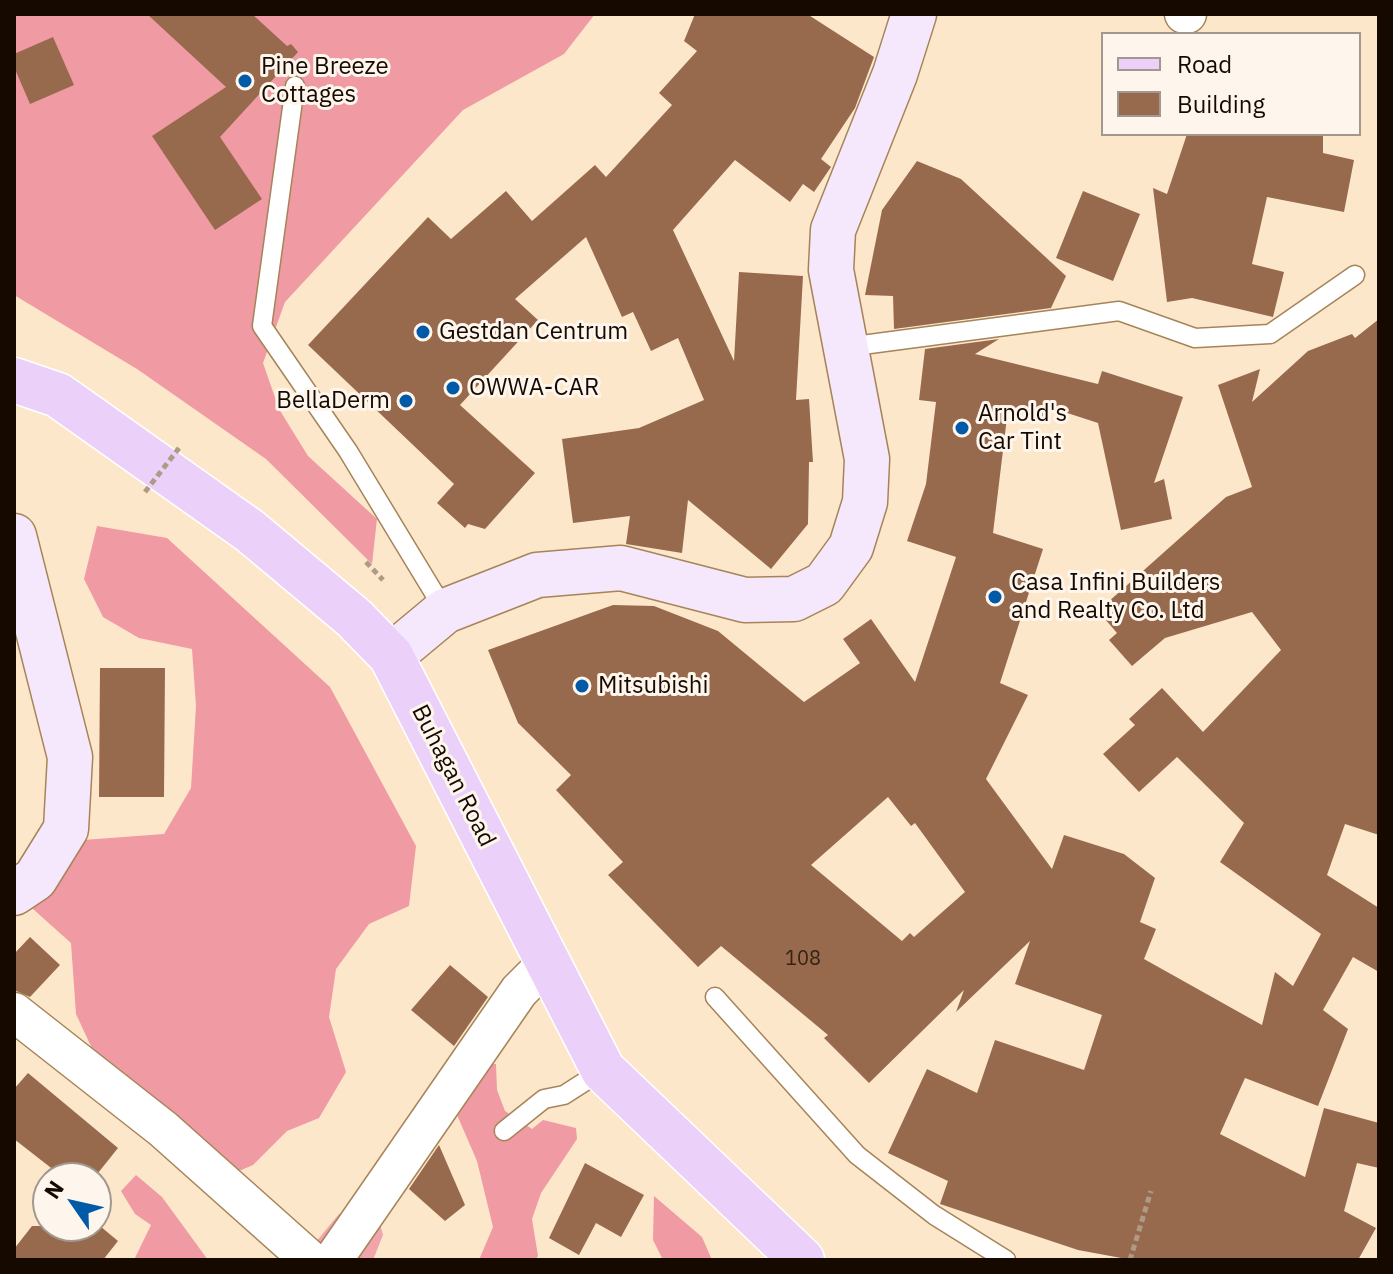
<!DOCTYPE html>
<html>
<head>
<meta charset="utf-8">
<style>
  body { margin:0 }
  #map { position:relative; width:1393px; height:1274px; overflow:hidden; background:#fde7cb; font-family:"IBM Plex Sans",sans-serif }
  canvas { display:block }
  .frame { position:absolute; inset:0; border:16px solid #160a00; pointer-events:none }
  .legend { position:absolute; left:1101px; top:32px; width:260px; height:104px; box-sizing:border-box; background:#fef6ed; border:2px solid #a1988e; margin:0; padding:10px 14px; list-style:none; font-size:24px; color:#160a00 }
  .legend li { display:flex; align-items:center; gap:16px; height:40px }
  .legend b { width:40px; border:2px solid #a1988e }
  .north { position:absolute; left:32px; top:1162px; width:80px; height:80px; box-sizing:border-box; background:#fef6ed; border:2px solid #a1988e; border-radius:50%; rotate:304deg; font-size:22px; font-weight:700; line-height:32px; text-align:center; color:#160a00 }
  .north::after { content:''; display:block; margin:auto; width:28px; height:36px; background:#005aa8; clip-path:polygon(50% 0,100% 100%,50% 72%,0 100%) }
</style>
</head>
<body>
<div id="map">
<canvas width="1393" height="1274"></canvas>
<div class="frame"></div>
<ul class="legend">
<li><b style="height:10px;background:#ebd1f9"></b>Road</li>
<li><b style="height:22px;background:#986a4d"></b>Building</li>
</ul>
<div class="north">N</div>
</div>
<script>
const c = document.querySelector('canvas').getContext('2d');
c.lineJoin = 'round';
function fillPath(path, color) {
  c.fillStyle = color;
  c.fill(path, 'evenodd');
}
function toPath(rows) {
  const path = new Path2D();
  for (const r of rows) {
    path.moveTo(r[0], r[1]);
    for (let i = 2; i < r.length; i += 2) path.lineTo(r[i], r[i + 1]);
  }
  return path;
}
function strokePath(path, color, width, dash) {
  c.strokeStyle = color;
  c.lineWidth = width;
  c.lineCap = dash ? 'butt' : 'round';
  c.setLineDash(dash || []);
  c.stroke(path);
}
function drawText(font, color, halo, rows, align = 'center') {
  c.font = font + ' "IBM Plex Sans",sans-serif';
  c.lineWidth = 6;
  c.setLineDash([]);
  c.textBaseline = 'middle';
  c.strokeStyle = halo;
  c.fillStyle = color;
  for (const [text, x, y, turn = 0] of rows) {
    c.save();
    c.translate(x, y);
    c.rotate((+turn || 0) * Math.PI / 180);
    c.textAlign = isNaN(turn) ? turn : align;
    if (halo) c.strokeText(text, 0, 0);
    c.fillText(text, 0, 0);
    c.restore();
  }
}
fillPath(toPath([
  [361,1208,378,1217,383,1235,373,1260,311,1260,315,1243,339,1214]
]), '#f0a4ab');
fillPath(toPath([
  [14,14,595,14,564,54,463,110,285,302,263,363,279,409,308,456,377,519,372,564,266,459,137,369,14,295],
  [97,526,167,538,330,687,416,846,409,906,369,924,336,969,329,1017,346,1072,319,1118,287,1131,253,1165,225,1177,95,1055,76,1014,71,943,14,892,83,840,164,834,191,788,196,706,192,649,139,638,103,617,84,579],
  [486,1064,496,1064,497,1090,505,1111,532,1129,543,1120,576,1128,577,1139,541,1193,532,1219,538,1256,535,1260,479,1260,493,1227,477,1161,454,1108],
  [136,1175,162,1197,208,1260,134,1260,151,1225,135,1214,121,1191],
  [654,1196,702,1237,712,1260,663,1260,653,1240]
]), '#f09aa3');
fillPath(toPath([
  [147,14,252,14,287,46,291,44,298,52,220,137,262,199,215,230,152,136,226,87],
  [695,14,807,14,874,57,855,108,821,159,831,167,814,192,803,184,790,202,735,160,673,230,734,361,739,272,803,276,796,400,809,399,813,462,809,462,808,524,771,569,688,500,682,553,626,544,630,516,573,523,562,439,639,428,704,400,678,338,651,351,633,312,622,317,586,237,515,299,538,320,460,405,535,473,485,529,468,524,465,528,437,503,454,484,308,345,428,217,451,239,506,191,532,221,595,165,606,177,672,105,659,93,697,51,684,41],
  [53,37,74,85,30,104,14,67,14,54],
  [1187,134,1323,134,1323,153,1354,160,1344,212,1267,197,1252,264,1284,272,1273,317,1192,298,1167,302,1153,188,1167,194],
  [917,161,961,179,1066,276,1051,308,894,329,893,296,865,295,882,210],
  [1083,191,1140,214,1113,281,1056,258],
  [1379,319,1379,835,1345,824,1327,875,1379,908,1379,972,1353,957,1323,1010,1348,1029,1318,1106,1245,1078,1220,1134,1305,1177,1324,1108,1379,1123,1379,1168,1357,1163,1344,1211,1376,1228,1358,1260,1132,1260,1078,1250,940,1204,948,1181,888,1153,927,1069,977,1093,995,1040,1084,1070,1102,1015,1015,984,1030,941,956,1012,964,990,869,1083,824,1038,828,1035,721,946,698,967,608,875,623,862,556,790,571,775,518,723,488,650,613,605,654,606,718,631,804,702,860,663,843,639,871,619,915,682,956,557,907,541,926,484,936,402,919,400,925,349,999,339,975,354,1098,384,1102,371,1183,397,1154,483,1164,479,1172,519,1121,530,1098,423,1052,408,1048,419,1008,409,993,533,1043,549,1000,683,1028,695,986,779,1052,869,1064,835,1124,854,1155,878,1140,922,1156,929,1144,959,1262,1025,1275,972,1293,986,1321,934,1220,862,1244,823,1177,757,1139,792,1103,754,1135,725,1129,719,1162,688,1203,732,1281,650,1252,612,1165,638,1132,666,1109,640,1117,633,1098,611,1226,497,1252,487,1218,385,1260,369,1252,402,1308,351,1352,334,1355,338],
  [888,797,911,826,915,823,965,892,914,937,910,933,902,941,811,865],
  [100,668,165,668,164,797,99,797],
  [30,937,60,965,30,997,14,990,14,954],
  [450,965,488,997,454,1046,411,1010],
  [28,1073,118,1148,94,1178,64,1178,14,1139,14,1089],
  [439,1145,465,1205,445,1221,409,1189],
  [585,1163,644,1195,621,1237,596,1223,579,1255,549,1238],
  [32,1226,100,1226,118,1241,103,1260,14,1260,14,1249]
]), '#986a4d');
const lane = toPath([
  [295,86,262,326,348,451,445,611],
  [847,347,1119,311,1195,338,1270,334,1355,275],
  [715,997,857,1155,934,1215,1006,1260],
  [504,1131,544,1099,564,1095,603,1070]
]);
const street = toPath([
  [1184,14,1187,14],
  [14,1012,163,1129,310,1260],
  [333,1260,519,991,548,962]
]);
const secondary = toPath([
  [14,536,70,757,66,829,35,879,14,893],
  [391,656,445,611,537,575,621,568,745,600,794,599,824,584,851,547,865,502,867,459,831,270,833,230,895,74,914,14]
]);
const primary = toPath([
  [14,380,58,395,250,531,354,618,391,656,603,1070,802,1260]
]);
strokePath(lane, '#a68459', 21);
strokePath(street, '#a68459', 41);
strokePath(secondary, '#a68459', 47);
strokePath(primary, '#fff', 47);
strokePath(toPath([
  [366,562,383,580],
  [1130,1260,1151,1191]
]), '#ae9b86', 5, [6, 4]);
strokePath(lane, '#fff', 18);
strokePath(street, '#fff', 38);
strokePath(secondary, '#f5e8fc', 44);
strokePath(primary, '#ebd1f9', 44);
strokePath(toPath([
  [145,492,179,448]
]), '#ae9b86', 5, [6, 4]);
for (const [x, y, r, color] of [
  [245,81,8,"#005aa8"],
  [423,332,8,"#005aa8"],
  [453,388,8,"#005aa8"],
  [406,401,8,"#005aa8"],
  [962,428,8,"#005aa8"],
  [995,597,8,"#005aa8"],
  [582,686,8,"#005aa8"]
]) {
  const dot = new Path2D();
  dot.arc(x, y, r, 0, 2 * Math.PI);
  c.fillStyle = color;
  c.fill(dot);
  strokePath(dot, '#fef6ed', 3);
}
drawText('20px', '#362213', null, [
  ["108",803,959]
]);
drawText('24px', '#160a00', '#fef6ed', [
  ["Pine Breeze",261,67],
  ["Cottages",261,95],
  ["Gestdan Centrum",439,332],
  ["OWWA-CAR",469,388],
  ["BellaDerm",390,401,"right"],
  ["Arnold's",978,414],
  ["Car Tint",978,442],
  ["Casa Infini Builders",1011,583],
  ["and Realty Co. Ltd",1011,611],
  ["Mitsubishi",598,686]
], 'left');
drawText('24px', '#160a00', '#fef6ed', [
  ["Buhagan Road",453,776,63]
]);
</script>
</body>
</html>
